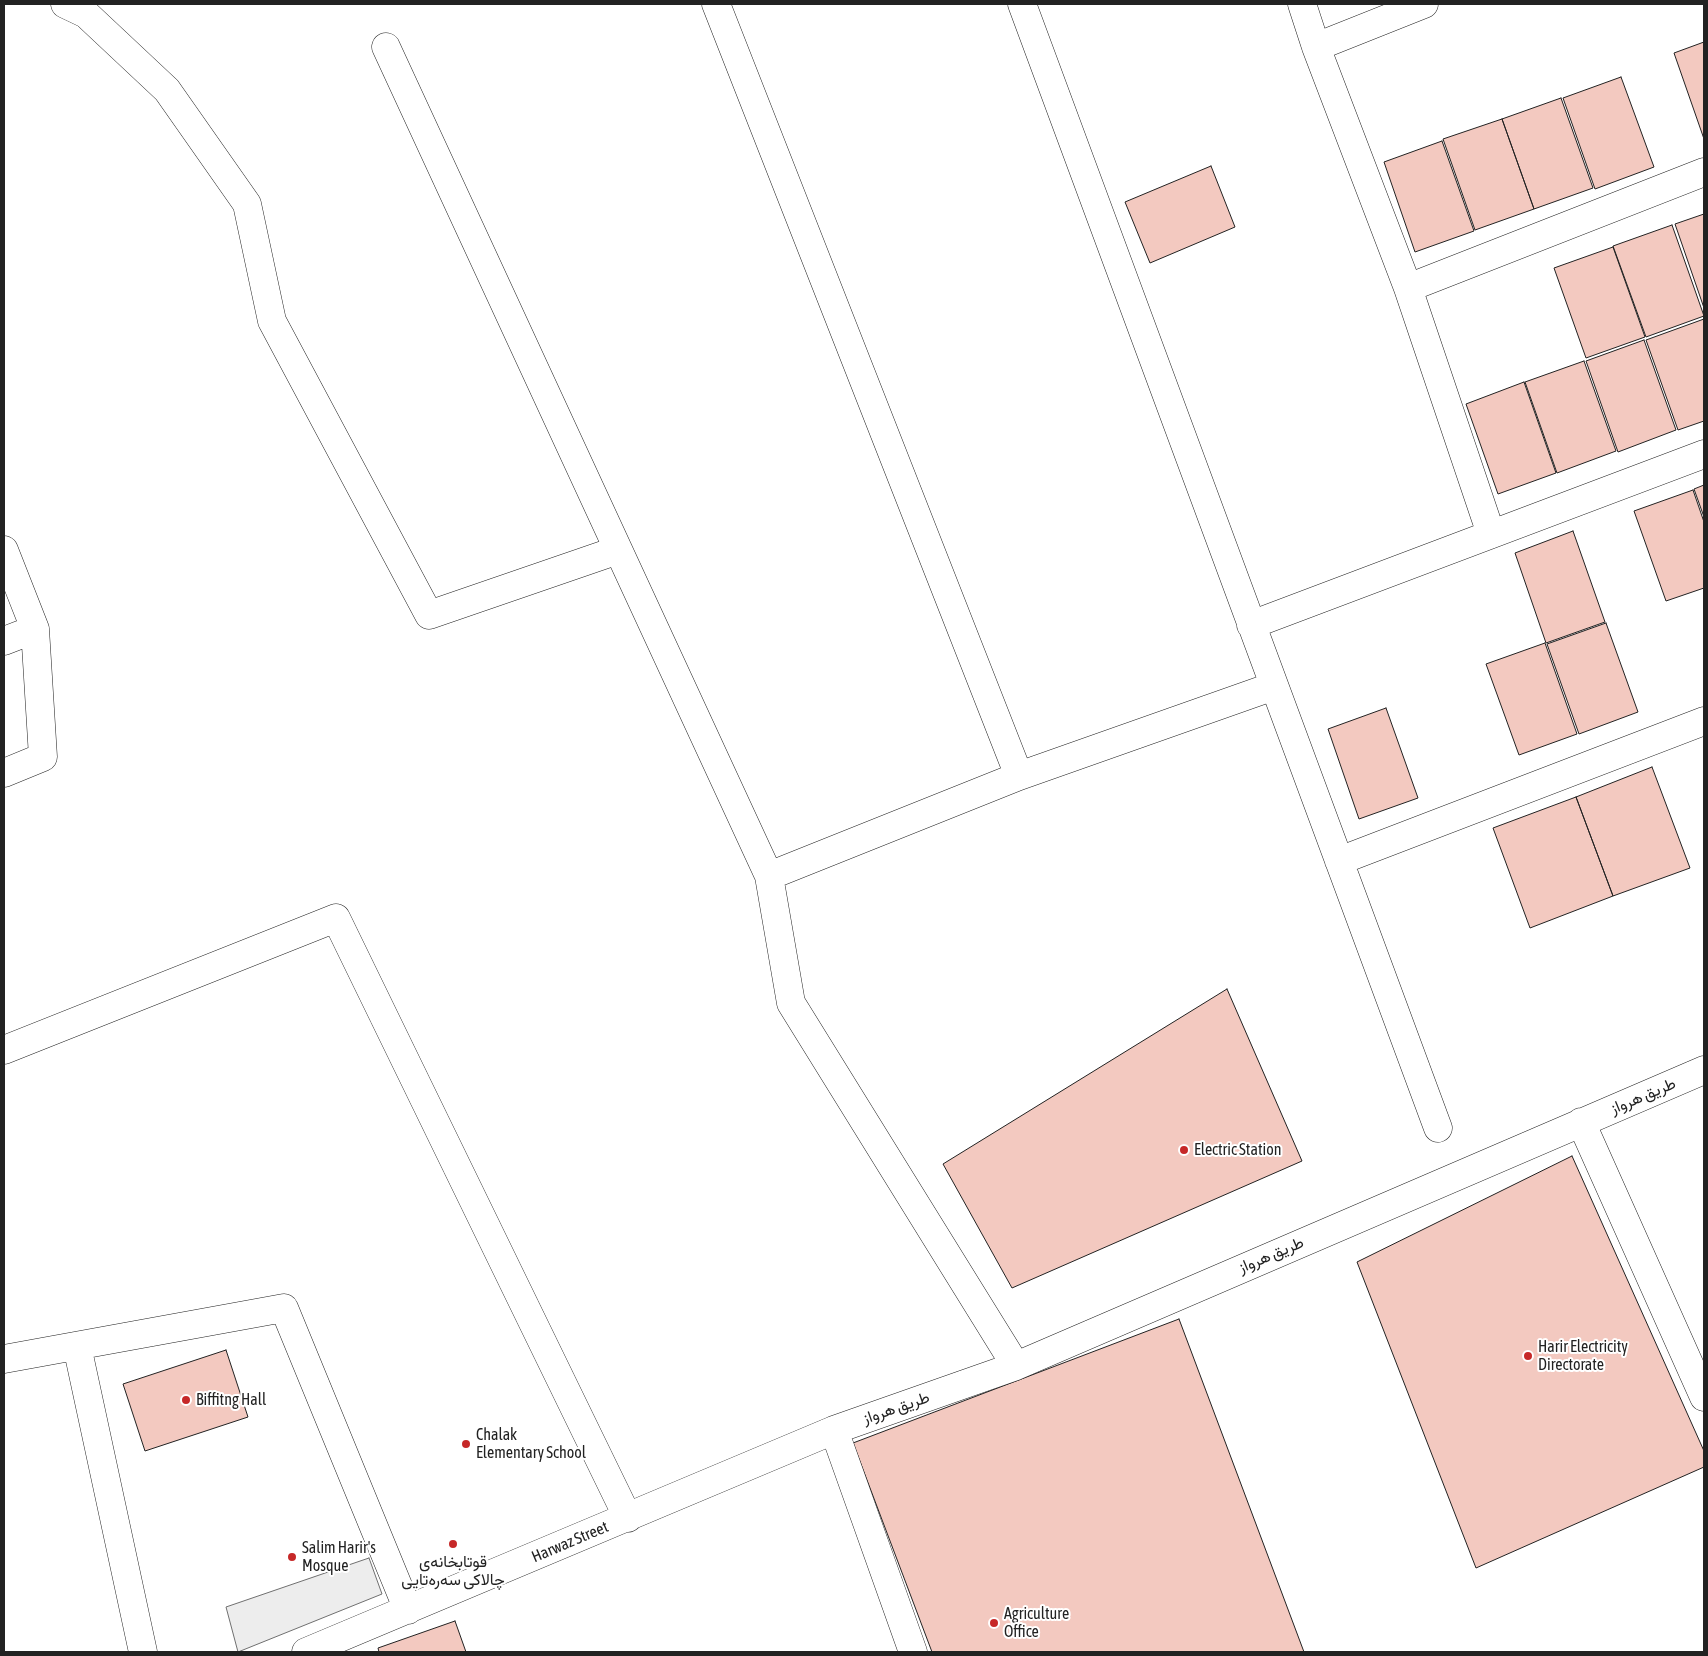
<!DOCTYPE html>
<html>
<head>
<meta charset="utf-8">
<style>
  body { margin:0 }
  #map { position:relative; width:1708px; height:1656px; overflow:hidden; background:#fff; font-family:"Asap Condensed",sans-serif }
  canvas { display:block }
  .frame { position:absolute; inset:0; border:5px solid #222; pointer-events:none }
</style>
</head>
<body>
<div id="map">
<canvas width="1708" height="1656"></canvas>
<div class="frame"></div>
</div>
<script>
const c = document.querySelector('canvas').getContext('2d');
c.lineJoin = 'round';
function fillPath(path, color) {
  c.fillStyle = color;
  c.fill(path, 'evenodd');
}
function toPath(rows) {
  const path = new Path2D();
  for (const r of rows) {
    path.moveTo(r[0], r[1]);
    for (let i = 2; i < r.length; i += 2) path.lineTo(r[i], r[i + 1]);
  }
  return path;
}
function strokePath(path, color, width, dash) {
  c.strokeStyle = color;
  c.lineWidth = width;
  c.lineCap = dash ? 'butt' : 'round';
  c.setLineDash(dash || []);
  c.stroke(path);
}
function drawText(font, color, halo, rows, align = 'center') {
  c.font = font + ' "Asap Condensed",Vazirmatn,sans-serif';
  c.lineWidth = 4;
  c.setLineDash([]);
  c.textBaseline = 'middle';
  c.strokeStyle = halo;
  c.fillStyle = color;
  for (const [text, x, y, turn = 0] of rows) {
    c.save();
    c.translate(x, y);
    c.rotate((+turn || 0) * Math.PI / 180);
    c.textAlign = isNaN(turn) ? turn : align;
    if (halo) c.strokeText(text, 0, 0);
    c.fillText(text, 0, 0);
    c.restore();
  }
}
const parking = toPath([
  [369,1558,382,1594,238,1652,226,1607,369,1558]
]);
fillPath(parking, '#ededed');
strokePath(parking, '#6f6f6f', 1);
const building = toPath([
  [1704,42,1704,139,1674,53,1704,42],
  [1621,77,1654,167,1595,189,1563,98,1621,77],
  [1561,98,1593,188,1534,209,1502,119,1561,98],
  [1502,119,1534,209,1475,230,1443,139,1502,119],
  [1442,141,1474,231,1415,252,1384,162,1442,141],
  [1211,166,1235,227,1150,263,1125,202,1211,166],
  [1704,214,1704,308,1675,224,1704,214],
  [1672,225,1704,316,1646,337,1613,246,1672,225],
  [1613,247,1645,337,1586,358,1554,268,1613,247],
  [1704,319,1704,421,1678,430,1646,340,1704,319],
  [1644,340,1676,430,1618,452,1586,361,1644,340],
  [1584,361,1616,451,1557,473,1525,382,1584,361],
  [1524,382,1556,473,1498,494,1466,404,1524,382],
  [1704,485,1704,517,1694,489,1704,485],
  [1693,490,1704,522,1704,588,1666,601,1634,511,1693,490],
  [1573,531,1605,622,1546,643,1515,553,1573,531],
  [1606,623,1638,712,1579,734,1547,644,1606,623],
  [1545,643,1577,734,1519,755,1486,664,1545,643],
  [1386,708,1418,798,1359,819,1328,729,1386,708],
  [1652,767,1690,868,1613,896,1576,797,1652,767],
  [1576,797,1613,896,1530,928,1493,828,1576,797],
  [1227,989,1302,1161,1012,1288,943,1164,1227,989],
  [1572,1156,1704,1451,1704,1467,1476,1568,1357,1262,1572,1156],
  [1179,1319,1304,1652,932,1652,853,1443,1179,1319],
  [226,1350,248,1417,145,1451,123,1384,226,1350],
  [455,1621,466,1652,379,1652,378,1648,455,1621]
]);
fillPath(building, '#f3c9c0');
strokePath(building, '#222', 1);
const street = toPath([
  [65,4,86,14,167,90,247,204,272,321,429,615,618,550],
  [716,4,1019,776],
  [1022,4,1438,1128],
  [1302,4,1316,47,1424,4],
  [386,47,769,876,791,1003,1016,1366],
  [1316,47,1408,288,1704,172],
  [1408,288,1491,534],
  [4,550,35,629,43,757,4,773],
  [1251,625,1704,454],
  [4,641,35,629],
  [1339,861,1704,721],
  [769,876,1019,776,1274,686],
  [4,1050,336,918,628,1518],
  [1581,1122,1704,1397],
  [77,1346,143,1652],
  [4,1359,284,1308,408,1610],
  [834,1430,913,1652],
  [306,1652,834,1430,1016,1366,1704,1070]
]);
strokePath(street, '#222', 29);
strokePath(street, '#fff', 28);
for (const [x, y, r, color] of [
  [1184,1150,5,"#c62828"],
  [1528,1356,5,"#c62828"],
  [186,1400,5,"#c62828"],
  [466,1444,5,"#c62828"],
  [453,1544,5,"#c62828"],
  [292,1557,5,"#c62828"],
  [994,1623,5,"#c62828"]
]) {
  const dot = new Path2D();
  dot.arc(x, y, r, 0, 2 * Math.PI);
  c.fillStyle = color;
  c.fill(dot);
  strokePath(dot, '#fff', 2);
}
drawText('16px', '#222', '#fff', [
  ["طريق هرواز",1643,1096,-23],
  ["طريق هرواز",1271,1255,-23],
  ["طريق هرواز",896,1408,-19],
  ["Harwaz Street",570,1542,-23]
]);
drawText('16px', '#222', '#fff', [
  ["Electric Station",1194,1150],
  ["Harir Electricity",1538,1347],
  ["Directorate",1538,1365],
  ["Biffitng Hall",196,1400],
  ["Chalak",476,1435],
  ["Elementary School",476,1453],
  ["Salim Harir's",302,1548],
  ["Mosque",302,1566],
  ["قوتابخانەی",453,1562,"center"],
  ["چالاکی سەرەتایی",453,1580,"center"],
  ["Agriculture",1004,1614],
  ["Office",1004,1632]
], 'left');
</script>
</body>
</html>
